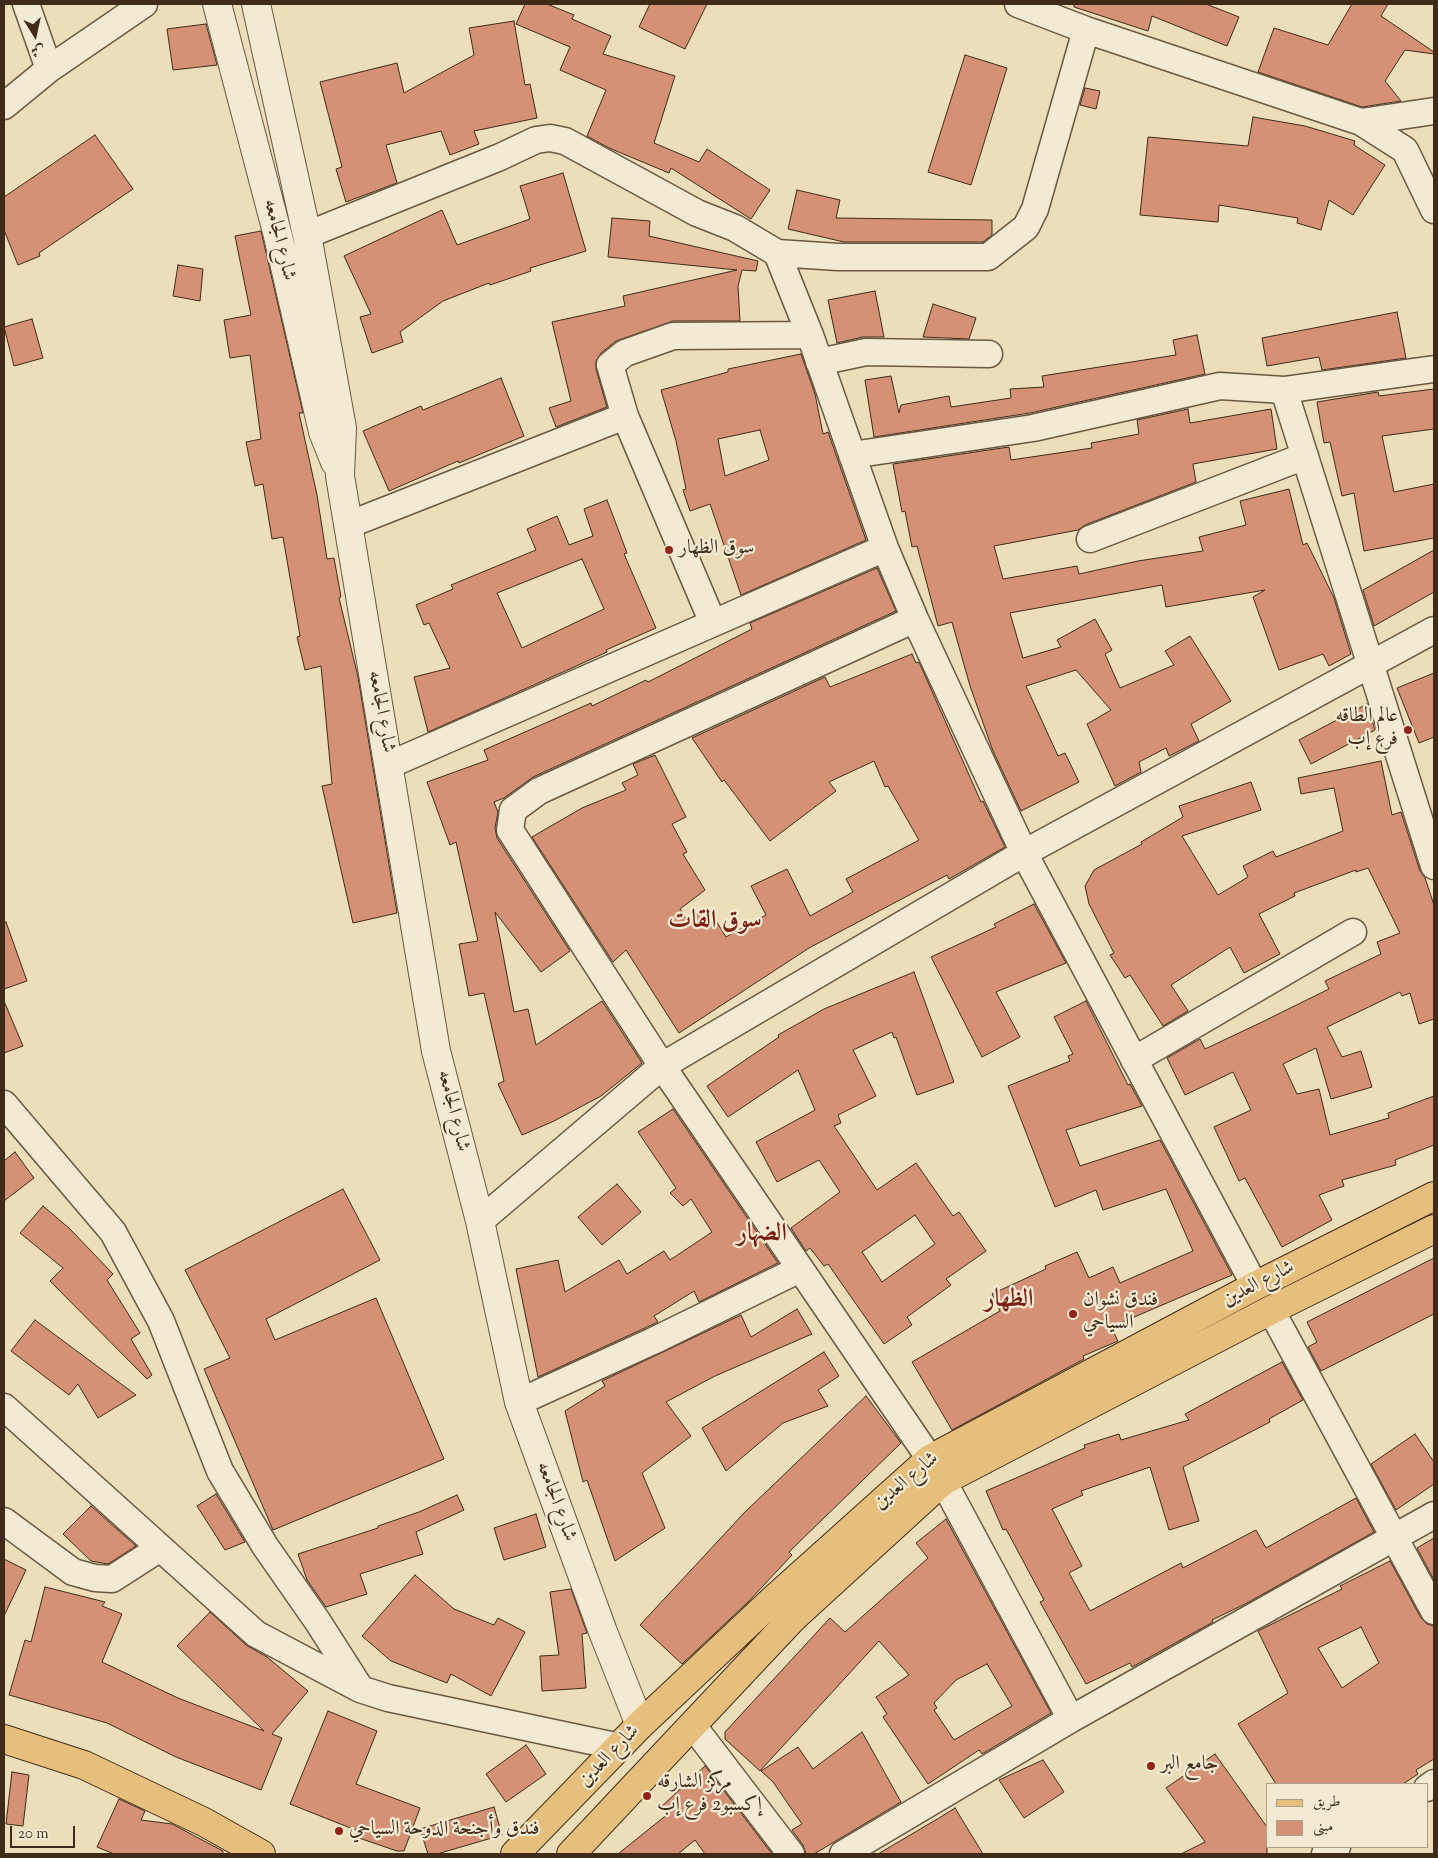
<!DOCTYPE html>
<html>
<head>
<meta charset="utf-8">
<style>
  body { margin:0 }
  #map { position:relative; width:1438px; height:1858px; overflow:hidden; background:#ebdeb9; font-family:"Sorts Mill Goudy",Amiri,serif }
  canvas { display:block }
  .frame { position:absolute; inset:0; border:5px solid #3f2b18; pointer-events:none }
  .legend { position:absolute; left:1266px; top:1783px; width:162px; height:65px; box-sizing:border-box; background:#f2ead2; border:1px solid #aa9e88; margin:0; padding:6px 9px; list-style:none; font-size:15px; color:#3f2b18 }
  .legend li { display:flex; align-items:center; gap:10px; height:25px }
  .legend b { width:25px; border:1px solid #aa9e88 }
  .north { position:absolute; left:10px; top:10px; width:50px; height:50px; -webkit-text-stroke:4px #f2ead2; paint-order:stroke; rotate:170deg; font-size:14px; font-weight:700; line-height:20px; text-align:center; color:#3f2b18 }
  .north::after { content:''; display:block; margin:auto; width:18px; height:22px; background:#3f2b18; clip-path:polygon(50% 0,100% 100%,50% 72%,0 100%) }
  .scale { position:absolute; left:10px; top:1826px; width:65px; height:22px; box-sizing:border-box; border:2px solid #3f2b18; border-top:0; padding-left:6px; font-size:15px; line-height:18px; white-space:nowrap; color:#3f2b18; -webkit-text-stroke:4px #f2ead2; paint-order:stroke }
</style>
</head>
<body>
<div id="map">
<canvas width="1438" height="1858"></canvas>
<div class="frame"></div>
<ul class="legend">
<li><b style="height:6px;background:#e6bf7c"></b>طريق</li>
<li><b style="height:14px;background:#d49175"></b>مبنى</li>
</ul>
<div class="north">ش</div>
<div class="scale">20 m</div>
</div>
<script>
const c = document.querySelector('canvas').getContext('2d');
c.lineJoin = 'round';
function fillPath(path, color) {
  c.fillStyle = color;
  c.fill(path, 'evenodd');
}
function toPath(rows) {
  const path = new Path2D();
  for (const r of rows) {
    path.moveTo(r[0], r[1]);
    for (let i = 2; i < r.length; i += 2) path.lineTo(r[i], r[i + 1]);
  }
  return path;
}
function strokePath(path, color, width, dash) {
  c.strokeStyle = color;
  c.lineWidth = width;
  c.lineCap = dash ? 'butt' : 'round';
  c.setLineDash(dash || []);
  c.stroke(path);
}
function drawText(font, color, halo, rows, align = 'center') {
  c.font = font + ' "Sorts Mill Goudy",Amiri,serif';
  c.lineWidth = 4.5;
  c.setLineDash([]);
  c.textBaseline = 'middle';
  c.strokeStyle = halo;
  c.fillStyle = color;
  for (const [text, x, y, turn = 0] of rows) {
    c.save();
    c.translate(x, y);
    c.rotate((+turn || 0) * Math.PI / 180);
    c.textAlign = isNaN(turn) ? turn : align;
    if (halo) c.strokeText(text, 0, 0);
    c.fillText(text, 0, 0);
    c.restore();
  }
}
const building = toPath([
  [525,4,547,4,574,15,572,19,611,36,603,54,675,76,654,143,699,162,707,149,770,190,751,219,671,168,669,173,609,148,587,136,606,90,560,70,570,47,516,24,525,4],
  [650,4,707,4,685,49,639,27,650,4],
  [1074,4,1206,4,1239,17,1227,46,1152,16,1148,31,1074,7,1074,4],
  [1352,4,1388,4,1381,16,1434,52,1434,54,1405,50,1385,81,1401,101,1362,107,1258,72,1274,28,1328,45,1352,4],
  [514,21,525,85,530,84,537,118,474,131,479,144,450,155,441,131,386,145,397,183,346,202,336,169,342,167,320,82,397,63,404,93,474,55,469,28,514,21],
  [206,24,217,65,173,70,167,29,206,24],
  [965,55,1007,68,971,185,928,172,965,55],
  [1085,88,1100,91,1096,109,1080,105,1085,88],
  [1253,117,1305,126,1355,141,1354,145,1385,165,1353,215,1329,200,1321,230,1297,223,1298,218,1219,205,1218,222,1140,215,1148,137,1248,146,1253,117],
  [95,135,133,189,39,253,40,256,18,265,4,230,4,197,95,135],
  [563,173,586,251,530,268,531,271,490,285,489,283,443,301,400,332,403,342,372,353,360,317,371,314,344,256,442,210,457,245,530,219,520,186,563,173],
  [797,190,840,200,836,218,992,220,992,235,983,242,844,242,788,229,797,190],
  [612,218,650,221,649,236,758,261,756,271,742,270,738,286,740,321,673,321,616,341,601,353,596,361,596,369,607,407,556,427,549,408,571,401,552,322,625,306,623,296,737,270,608,257,612,218],
  [261,231,303,413,299,413,317,495,327,559,334,558,341,597,339,598,358,677,397,913,353,923,322,786,332,784,321,666,305,670,297,637,300,636,283,537,272,539,263,484,255,486,246,442,261,439,250,355,230,358,224,320,251,315,235,236,261,231],
  [178,265,203,269,200,301,173,296,178,265],
  [875,291,884,337,863,337,837,343,828,300,875,291],
  [933,304,976,318,969,339,923,337,933,304],
  [1397,312,1406,358,1322,370,1319,357,1267,366,1262,338,1397,312],
  [32,319,43,358,14,366,4,327,32,319],
  [1197,335,1205,374,1030,413,874,437,865,380,891,376,899,413,901,405,949,396,951,407,1011,398,1010,389,1044,387,1042,376,1176,355,1173,340,1197,335],
  [801,354,815,394,823,434,828,432,866,540,741,595,710,504,690,511,683,490,686,489,676,441,661,390,728,372,728,369,801,354],
  [760,430,769,460,725,476,718,439,760,430],
  [501,378,524,436,459,463,458,461,389,491,363,431,421,406,423,410,501,378],
  [1434,389,1434,429,1382,436,1394,492,1434,484,1434,538,1364,551,1354,493,1342,496,1330,442,1324,443,1317,402,1378,392,1379,396,1434,389],
  [1188,409,1190,423,1271,409,1277,449,1193,464,1196,482,1085,525,1078,530,994,546,1003,579,1077,566,1079,574,1138,561,1203,551,1199,537,1246,525,1240,501,1289,489,1303,545,1307,543,1334,598,1351,654,1329,666,1323,654,1279,670,1253,597,1265,590,1166,607,1162,585,1010,613,1023,658,1061,647,1057,640,1095,619,1112,650,1105,654,1120,688,1174,665,1165,651,1190,636,1231,701,1191,724,1199,741,1169,756,1166,748,1139,762,1141,772,1115,786,1087,724,1111,710,1076,670,1026,686,1058,756,1065,753,1079,782,1021,811,993,751,970,686,952,622,938,626,917,546,912,547,905,511,902,512,893,464,1009,447,1011,460,1092,448,1091,443,1139,434,1137,420,1188,409],
  [607,500,627,553,624,554,656,628,606,650,607,652,563,672,428,732,414,677,450,668,429,623,424,625,416,605,453,589,451,585,536,550,527,529,557,516,569,545,593,536,584,509,607,500],
  [582,559,604,609,522,648,497,593,582,559],
  [1434,550,1434,592,1374,626,1363,590,1434,550],
  [877,568,896,611,533,777,504,798,494,802,498,812,495,828,497,838,570,951,541,972,495,912,514,1012,528,1009,536,1045,602,1001,642,1063,601,1096,554,1121,522,1135,498,1084,504,1081,484,993,469,996,459,944,478,941,456,842,450,845,427,782,488,760,484,750,591,703,592,706,646,680,648,682,752,629,750,623,877,568],
  [912,654,916,663,919,662,981,802,983,801,1005,847,949,879,947,875,809,948,679,1033,626,950,613,962,532,837,582,808,626,790,622,783,638,775,633,764,655,755,686,817,672,824,687,852,683,854,705,890,680,909,686,919,708,908,726,937,766,915,751,886,787,869,810,916,853,892,846,879,919,840,888,786,885,787,874,761,829,782,836,791,770,841,724,780,722,782,692,738,825,677,830,687,912,654],
  [1434,673,1434,737,1419,743,1397,688,1434,673],
  [1367,704,1375,730,1311,764,1299,740,1367,704],
  [1381,761,1392,815,1401,812,1420,871,1425,878,1434,905,1434,1019,1419,1024,1410,993,1402,996,1400,992,1327,1027,1342,1057,1361,1051,1372,1087,1331,1099,1316,1048,1283,1064,1297,1094,1319,1089,1330,1135,1389,1118,1388,1113,1434,1096,1434,1145,1395,1160,1396,1165,1342,1180,1344,1186,1319,1195,1332,1220,1282,1247,1245,1178,1239,1181,1214,1127,1251,1110,1233,1072,1185,1095,1167,1058,1200,1039,1205,1049,1260,1023,1329,989,1325,981,1381,954,1377,942,1400,933,1368,868,1356,872,1356,870,1294,893,1295,896,1259,914,1280,954,1244,973,1230,947,1171,985,1188,1011,1163,1026,1130,975,1125,978,1110,955,1114,953,1089,904,1085,886,1094,870,1142,844,1141,842,1183,817,1179,806,1251,782,1261,810,1182,836,1218,895,1248,877,1243,866,1273,851,1276,857,1343,831,1334,788,1301,794,1298,778,1381,761],
  [1034,904,1066,963,996,992,1020,1037,982,1057,931,957,996,927,994,924,1034,904],
  [6,922,27,981,4,989,4,923,6,922],
  [914,972,954,1082,917,1095,896,1037,894,1038,892,1032,853,1050,876,1096,838,1115,841,1123,834,1126,877,1190,916,1163,953,1216,959,1212,986,1251,946,1279,951,1285,907,1317,912,1325,884,1344,828,1264,824,1266,810,1248,806,1251,791,1228,840,1192,819,1160,777,1182,756,1142,815,1110,798,1070,728,1117,707,1086,779,1037,778,1035,824,1009,914,972],
  [915,1215,935,1244,882,1282,862,1252,915,1215],
  [4,1001,23,1046,4,1053,4,1001],
  [1086,1001,1128,1085,1130,1084,1142,1106,1066,1130,1080,1166,1160,1140,1232,1275,1111,1327,1118,1341,1083,1356,1084,1359,952,1430,912,1362,1000,1311,992,1294,1046,1269,1045,1266,1077,1252,1089,1278,1113,1267,1120,1283,1193,1251,1166,1189,1103,1210,1096,1190,1055,1207,1008,1086,1070,1061,1068,1056,1073,1054,1054,1017,1086,1001],
  [673,1109,778,1263,699,1302,694,1291,654,1316,658,1322,538,1377,516,1269,558,1260,565,1292,619,1260,627,1274,664,1251,670,1260,712,1232,691,1199,683,1206,670,1193,676,1188,638,1132,673,1109],
  [15,1152,34,1178,4,1201,4,1161,15,1152],
  [617,1184,641,1212,602,1245,578,1217,617,1184],
  [343,1189,380,1260,266,1319,275,1340,376,1298,444,1459,273,1530,204,1369,230,1358,185,1270,343,1189],
  [43,1206,70,1229,113,1274,107,1280,140,1333,131,1339,152,1375,147,1379,50,1281,63,1268,20,1233,43,1206],
  [1434,1258,1434,1314,1321,1371,1308,1347,1317,1342,1307,1322,1434,1258],
  [797,1309,812,1334,715,1376,666,1402,691,1436,642,1473,665,1528,615,1561,587,1480,583,1482,565,1411,605,1386,602,1381,741,1315,751,1337,797,1309],
  [35,1320,136,1395,98,1418,78,1384,69,1395,11,1351,35,1320],
  [824,1352,839,1376,818,1390,828,1406,783,1423,726,1471,702,1428,824,1352],
  [1282,1362,1303,1400,1269,1419,1270,1422,1183,1467,1199,1521,1169,1530,1150,1467,1081,1491,1083,1495,1052,1509,1082,1566,1069,1573,1090,1611,1181,1563,1183,1568,1256,1530,1266,1548,1356,1498,1374,1532,1245,1604,1212,1620,1213,1622,1132,1667,1130,1663,1086,1684,1040,1602,1044,1600,1006,1529,1003,1530,986,1491,1085,1448,1084,1445,1119,1434,1121,1440,1189,1420,1185,1414,1282,1362],
  [866,1396,901,1443,789,1552,792,1555,747,1603,682,1664,640,1625,745,1512,866,1396],
  [1415,1434,1434,1462,1434,1484,1396,1510,1371,1464,1415,1434],
  [216,1494,245,1542,225,1550,197,1506,216,1494],
  [457,1495,464,1510,416,1532,423,1554,360,1574,367,1594,326,1607,307,1580,298,1554,378,1528,378,1526,419,1512,457,1495],
  [91,1506,136,1546,108,1564,91,1561,63,1534,91,1506],
  [536,1514,546,1547,504,1560,494,1528,536,1514],
  [946,1519,1051,1713,982,1754,979,1750,928,1784,883,1717,887,1714,876,1697,909,1675,879,1641,760,1771,725,1739,725,1732,830,1618,845,1632,928,1558,916,1543,946,1519],
  [987,1664,1012,1706,954,1740,934,1710,937,1708,934,1703,956,1680,987,1664],
  [1434,1538,1434,1580,1417,1548,1434,1538],
  [4,1559,26,1570,4,1616,4,1559],
  [1390,1561,1421,1618,1427,1624,1434,1626,1434,1759,1416,1770,1418,1774,1403,1784,1276,1784,1238,1724,1288,1693,1258,1631,1342,1589,1340,1586,1390,1561],
  [1361,1627,1379,1663,1342,1688,1318,1648,1361,1627],
  [415,1575,454,1609,494,1625,498,1618,525,1632,491,1696,451,1674,447,1683,391,1661,362,1636,415,1575],
  [45,1587,105,1602,102,1606,122,1614,102,1662,178,1698,264,1731,177,1646,210,1612,246,1645,267,1657,308,1691,272,1734,282,1738,261,1790,176,1757,107,1723,9,1695,25,1640,31,1642,45,1587],
  [571,1589,587,1633,582,1634,586,1688,542,1691,540,1656,559,1655,550,1592,571,1589],
  [328,1711,377,1731,356,1784,420,1808,404,1851,397,1851,356,1837,358,1831,290,1804,328,1711],
  [862,1732,901,1802,814,1854,806,1854,803,1845,792,1830,802,1824,773,1782,761,1771,798,1747,813,1769,862,1732],
  [526,1745,546,1774,506,1802,486,1774,526,1745],
  [1215,1754,1267,1827,1267,1854,1181,1854,1205,1842,1166,1788,1215,1754],
  [1043,1760,1064,1792,1024,1818,999,1780,1043,1760],
  [705,1766,772,1854,705,1854,695,1840,678,1854,618,1854,669,1813,662,1806,705,1766],
  [12,1772,29,1775,23,1826,6,1824,12,1772],
  [119,1799,145,1811,141,1820,172,1824,223,1851,223,1854,114,1854,97,1847,119,1799],
  [494,1807,502,1835,437,1854,428,1854,420,1829,494,1807],
  [955,1808,983,1854,878,1854,939,1818,955,1808]
]);
fillPath(building, '#d49175');
strokePath(building, '#3f2b18', 1);
const minor = toPath([
  [26,4,49,69],
  [1018,4,1086,30,1361,122,1405,150,1434,210],
  [4,106,49,69,144,4],
  [1361,122,1434,111],
  [307,235,500,157,536,140,550,138,565,141,697,213,735,228,777,253,838,257,988,257,1026,227,1035,209,1086,30],
  [777,253,810,335,885,548,915,619,1024,853,1255,1286],
  [819,362,866,352,989,354],
  [1284,390,1434,866],
  [852,455,1033,428,1220,386,1284,390,1434,369],
  [348,525,625,416],
  [1090,539,1305,456],
  [915,619,539,791,513,810,510,830,662,1066,930,1459],
  [713,623,625,416,610,365,625,353,673,336,810,335],
  [389,765,885,548],
  [1134,1060,1353,932],
  [4,1104,113,1232,161,1321,220,1471,265,1546,318,1622,360,1688],
  [480,1221,662,1066,1024,853,1434,630],
  [1271,1310,1434,1611],
  [519,1402,653,1341,800,1269],
  [4,1407,256,1634,360,1689,388,1698,620,1747],
  [943,1481,1071,1719],
  [4,1521,73,1572,95,1578,112,1579,160,1548],
  [693,1726,791,1854],
  [1427,1788,1434,1783],
  [843,1854,1071,1719,1434,1515],
  [1325,1854,1337,1847]
]);
const tertiary = toPath([
  [217,4,278,236,323,432,335,462],
  [256,4,307,235,342,428,340,476,436,1051,480,1221,519,1402,603,1632,640,1725]
]);
const primary = toPath([
  [4,1739,84,1765,204,1822,261,1854],
  [515,1854,640,1725,774,1599,930,1459,1255,1286,1434,1196],
  [571,1854,793,1618,943,1481,1271,1310,1434,1229]
]);
strokePath(minor, '#6a5840', 29);
strokePath(tertiary, '#6a5840', 30);
strokePath(primary, '#3f2b18', 30);
strokePath(minor, '#f2ead2', 26);
strokePath(tertiary, '#f2ead2', 28);
strokePath(primary, '#e6bf7c', 28);
for (const [x, y, r, color] of [
  [669,550,5,"#8f2418"],
  [1408,730,5,"#8f2418"],
  [1073,1314,5,"#8f2418"],
  [1151,1766,5,"#8f2418"],
  [647,1796,5,"#8f2418"],
  [339,1831,5,"#8f2418"]
]) {
  const dot = new Path2D();
  dot.arc(x, y, r, 0, 2 * Math.PI);
  c.fillStyle = color;
  c.fill(dot);
  strokePath(dot, '#f2ead2', 2);
}
drawText('20px', '#3f2b18', '#f2ead2', [
  ["شارع الجامعه",278,240,76],
  ["شارع الجامعه",380,712,80],
  ["شارع الجامعه",452,1111,76],
  ["شارع العدين",1259,1285,-27],
  ["شارع العدين",907,1482,-40],
  ["شارع الجامعه",555,1502,70],
  ["شارع العدين",610,1757,-46]
]);
drawText('20px', '#3f2b18', '#f2ead2', [
  ["سوق الظهار",679,550],
  ["عالم الطاقه",1398,718,"right"],
  ["فرع إب",1398,741,"right"],
  ["فندق نشوان",1083,1302],
  ["السياحي",1083,1325],
  ["جامع البر",1161,1766],
  ["مركز الشارقه",657,1784],
  ["إكسبو2 فرع إب",657,1807],
  ["فندق وأجنحة الدوحة السياحي",349,1831]
], 'left');
drawText('bold 25px', '#7a1f14', '#f2ead2', [
  ["سوق القات",715,923],
  ["الضهار",762,1236],
  ["الظهار",1009,1302]
]);
</script>
</body>
</html>
